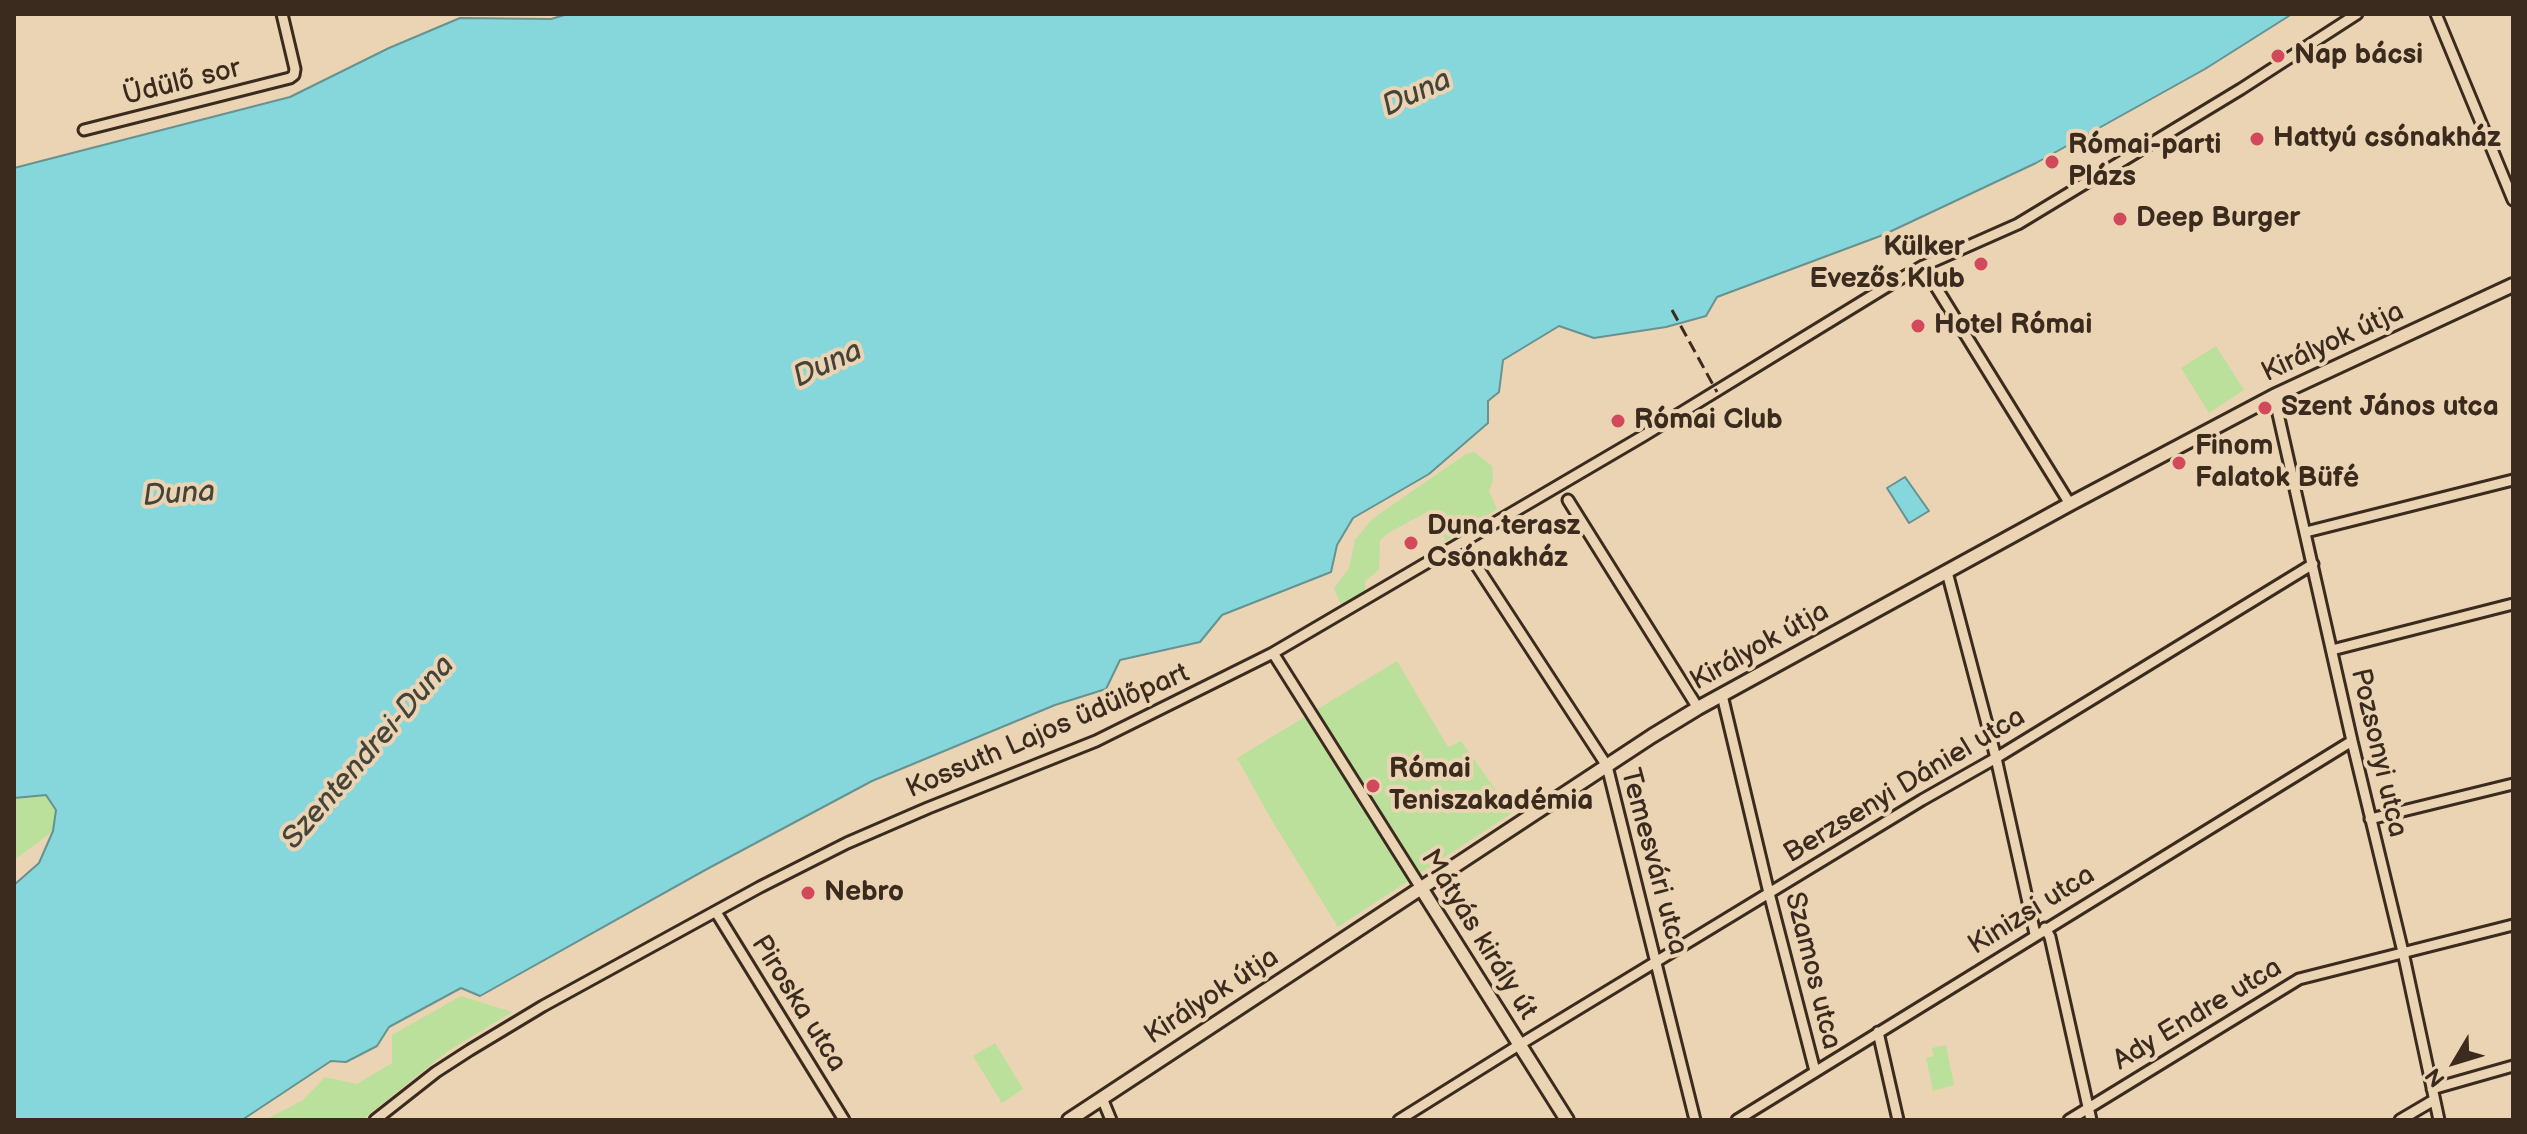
<!DOCTYPE html>
<html>
<head>
<meta charset="utf-8">
<style>
  body { margin:0 }
  #map { position:relative; width:2527px; height:1134px; overflow:hidden; background:#ead4b3; font-family:"Balsamiq Sans",sans-serif }
  canvas { display:block }
  .frame { position:absolute; inset:0; border:16px solid #3b2a1e; pointer-events:none }
  .north { position:absolute; left:2415px; top:1022px; width:80px; height:80px; -webkit-text-stroke:6px #ead4b3; paint-order:stroke; rotate:232deg; font-size:22px; font-weight:700; line-height:32px; text-align:center; color:#3b2a1e }
  .north::after { content:''; display:block; margin:auto; width:28px; height:36px; background:#3b2a1e; clip-path:polygon(50% 0,100% 100%,50% 72%,0 100%) }
</style>
</head>
<body>
<div id="map">
<canvas width="2527" height="1134"></canvas>
<div class="frame"></div>
<div class="north">N</div>
</div>
<script>
const c = document.querySelector('canvas').getContext('2d');
c.lineJoin = 'round';
function fillPath(path, color) {
  c.fillStyle = color;
  c.fill(path, 'evenodd');
}
function toPath(rows) {
  const path = new Path2D();
  for (const r of rows) {
    path.moveTo(r[0], r[1]);
    for (let i = 2; i < r.length; i += 2) path.lineTo(r[i], r[i + 1]);
  }
  return path;
}
function strokePath(path, color, width, dash) {
  c.strokeStyle = color;
  c.lineWidth = width;
  c.lineCap = dash ? 'butt' : 'round';
  c.setLineDash(dash || []);
  c.stroke(path);
}
function drawText(font, color, halo, rows, align = 'center') {
  c.font = font + ' "Balsamiq Sans",sans-serif';
  c.lineWidth = 8;
  c.setLineDash([]);
  c.textBaseline = 'middle';
  c.strokeStyle = halo;
  c.fillStyle = color;
  for (const [text, x, y, turn = 0] of rows) {
    c.save();
    c.translate(x, y);
    c.rotate((+turn || 0) * Math.PI / 180);
    c.textAlign = isNaN(turn) ? turn : align;
    if (halo) c.strokeText(text, 0, 0);
    c.fillText(text, 0, 0);
    c.restore();
  }
}
fillPath(toPath([
  [2216,346,2244,390,2209,413,2181,368],
  [1474,452,1492,466,1493,480,1489,491,1497,509,1446,541,1429,511,1388,533,1380,541,1379,570,1365,581,1365,592,1341,605,1334,588,1349,568,1355,540,1372,519,1466,454],
  [1397,661,1448,747,1461,741,1512,813,1338,927,1271,819,1237,758],
  [46,795,56,810,53,831,14,860,14,798],
  [461,996,512,1012,448,1051,362,1120,265,1120,303,1100,325,1077,357,1084,392,1063,392,1035],
  [995,1043,1023,1089,1002,1103,973,1056],
  [1946,1045,1954,1085,1933,1091,1926,1058,1934,1056,1932,1048]
]), '#bbe09b');
const water = toPath([
  [568,14,2292,14,2205,69,2036,163,1883,235,1717,297,1706,316,1666,327,1594,338,1559,326,1503,360,1499,392,1488,401,1488,423,1429,474,1353,518,1337,545,1331,572,1222,615,1200,642,1120,660,1106,689,1055,705,872,781,707,869,480,996,461,988,389,1027,377,1046,346,1062,331,1061,242,1120,14,1120,14,885,39,863,53,831,56,810,46,795,14,798,14,168,290,97,389,48,460,18,551,19,568,14],
  [1905,477,1929,511,1909,523,1887,488,1905,477]
]);
fillPath(water, '#85d7dc');
strokePath(water, '#679290', 2);
const street = toPath([
  [2436,14,2513,200],
  [84,130,290,78,294,75,295,69,282,14],
  [1923,266,2070,504],
  [2274,396,2352,741,2403,952,2439,1120],
  [1568,500,1698,708],
  [2306,532,2513,480],
  [1469,554,1607,766,1695,1120],
  [1947,572,1996,758,2035,934],
  [2332,650,2513,604],
  [1273,653,1421,888],
  [1722,695,1769,893,1815,1071],
  [2370,819,2513,784],
  [716,912,844,1120],
  [2045,928,2050,937,2091,1120],
  [1878,1032,1898,1120],
  [2432,1089,2513,1066],
  [1102,1098,1111,1120],
  [375,1120,436,1072,470,1050,543,1006,760,887,847,843,928,808,1096,741,1273,653,1643,436,1891,284,1923,266,2018,224,2241,89,2357,14],
  [1399,1120,1519,1045,1922,800,1996,758,2313,564],
  [1737,1120,2352,741],
  [2069,1120,2299,979,2513,925],
  [2400,1120,2434,1100]
]);
const secondary = toPath([
  [1421,888,1567,1120],
  [1069,1120,1652,736,1698,708,2070,504,2274,396,2513,285]
]);
strokePath(street, '#3b2a1e', 15);
strokePath(secondary, '#3b2a1e', 18);
strokePath(street, '#ead4b3', 9);
strokePath(secondary, '#ead4b3', 12);
strokePath(toPath([
  [1672,310,1717,392]
]), '#3b2a1e', 3, [12, 6]);
for (const [x, y, r, color] of [
  [2278,56,8,"#d1495b"],
  [2257,139,8,"#d1495b"],
  [2052,162,8,"#d1495b"],
  [2120,219,8,"#d1495b"],
  [1981,264,8,"#d1495b"],
  [1918,326,8,"#d1495b"],
  [2265,408,8,"#d1495b"],
  [1618,421,8,"#d1495b"],
  [2179,463,8,"#d1495b"],
  [1411,543,8,"#d1495b"],
  [1373,786,8,"#d1495b"],
  [808,893,8,"#d1495b"]
]) {
  const dot = new Path2D();
  dot.arc(x, y, r, 0, 2 * Math.PI);
  c.fillStyle = color;
  c.fill(dot);
  strokePath(dot, '#ead4b3', 3);
}
drawText('bold 28px', '#3b2a1e', '#ead4b3', [
  ["Nap bácsi",2294,56],
  ["Hattyú csónakház",2273,139],
  ["Római-parti",2068,146],
  ["Plázs",2068,178],
  ["Deep Burger",2136,219],
  ["Külker",1965,248,"right"],
  ["Evezős Klub",1965,280,"right"],
  ["Hotel Római",1934,326],
  ["Szent János utca",2281,408],
  ["Római Club",1634,421],
  ["Finom",2195,447],
  ["Falatok Büfé",2195,479],
  ["Duna terasz",1427,527],
  ["Csónakház",1427,559],
  ["Római",1389,770],
  ["Teniszakadémia",1389,802],
  ["Nebro",824,893]
], 'left');
drawText('28px', '#3b2a1e', '#ead4b3', [
  ["Üdülő sor",182,83,-14],
  ["Királyok útja",2333,343,-25],
  ["Királyok útja",1760,647,-29],
  ["Kossuth Lajos üdülőpart",1048,732,-23],
  ["Pozsonyi utca",2378,753,77],
  ["Berzsenyi Dániel utca",1905,786,-31],
  ["Temesvári utca",1653,862,75],
  ["Kinizsi utca",2032,911,-32],
  ["Mátyás király út",1478,935,58],
  ["Szamos utca",1812,971,76],
  ["Királyok útja",1212,997,-33],
  ["Piroska utca",798,1004,58],
  ["Ady Endre utca",2198,1015,-31]
]);
drawText('italic 30px', '#46443a', '#ead4b3', [
  ["Duna",1417,94,-25],
  ["Duna",828,365,-25],
  ["Duna",179,495,-4],
  ["Szentendrei-Duna",369,753,-49]
]);
</script>
</body>
</html>
